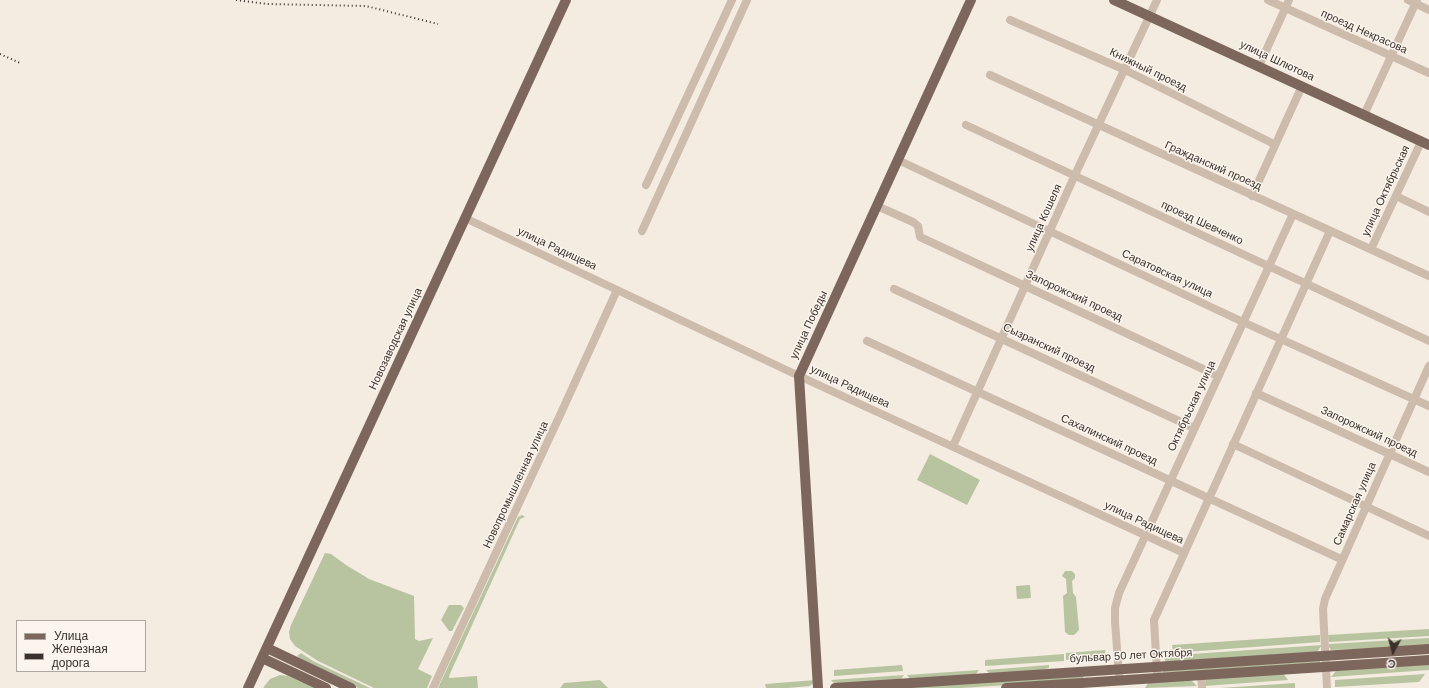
<!DOCTYPE html>
<html>
<head>
<meta charset="utf-8">
<style>
  body { margin:0 }
  #map { position:relative; width:1429px; height:688px; overflow:hidden; background:#f4ebe1; font-family:Helvetica,sans-serif }
  canvas { display:block }
  .legend { position:absolute; left:16px; top:620px; width:130px; height:52px; box-sizing:border-box; background:#fbf5ee; border:1px solid #aea6a0; margin:0; padding:5px 7px; list-style:none; font-size:12px; color:#3b302b }
  .legend li { display:flex; align-items:center; gap:8px; height:20px }
  .legend b { width:20px; border:1px solid #aea6a0 }
  .north { position:absolute; left:1373px; top:632px; width:40px; height:40px; -webkit-text-stroke:3px #fbf5ee; paint-order:stroke; rotate:187deg; font-size:11px; font-weight:700; line-height:16px; text-align:center; color:#3b302b }
  .north::after { content:''; display:block; margin:auto; width:14px; height:18px; background:#3b302b; clip-path:polygon(50% 0,100% 100%,50% 72%,0 100%) }
</style>
</head>
<body>
<div id="map">
<canvas width="1429" height="688"></canvas>
<ul class="legend">
<li><b style="height:5px;background:#7d675c"></b>Улица</li>
<li><b style="height:5px;background:#3b302b"></b>Железная дорога</li>
</ul>
<div class="north">С</div>
</div>
<script>
const c = document.querySelector('canvas').getContext('2d');
c.lineJoin = 'round';
function fillPath(path, color) {
  c.fillStyle = color;
  c.fill(path, 'evenodd');
}
function toPath(rows) {
  const path = new Path2D();
  for (const r of rows) {
    path.moveTo(r[0], r[1]);
    for (let i = 2; i < r.length; i += 2) path.lineTo(r[i], r[i + 1]);
  }
  return path;
}
function strokePath(path, color, width, dash) {
  c.strokeStyle = color;
  c.lineWidth = width;
  c.lineCap = dash ? 'butt' : 'round';
  c.setLineDash(dash || []);
  c.stroke(path);
}
function drawText(font, color, halo, rows, align = 'center') {
  c.font = font + ' Helvetica,sans-serif';
  c.lineWidth = 3;
  c.setLineDash([]);
  c.textBaseline = 'middle';
  c.strokeStyle = halo;
  c.fillStyle = color;
  for (const [text, x, y, turn = 0] of rows) {
    c.save();
    c.translate(x, y);
    c.rotate((+turn || 0) * Math.PI / 180);
    c.textAlign = isNaN(turn) ? turn : align;
    if (halo) c.strokeText(text, 0, 0);
    c.fillText(text, 0, 0);
    c.restore();
  }
}
fillPath(toPath([
  [930,454,980,480,967,505,917,480],
  [522,515,525,517,520,519,449,676,449,678,477,676,478,688,438,688,518,517],
  [325,553,331,554,346,565,369,579,414,596,415,639,419,641,433,638,418,669,432,676,427,688,374,688,318,661,295,646,290,639,289,632,291,625],
  [1065,571,1072,571,1075,574,1075,578,1072,581,1073,593,1076,597,1079,630,1074,635,1069,635,1065,632,1063,596,1067,593,1066,579,1062,576],
  [1030,585,1031,598,1017,599,1016,586],
  [449,605,461,605,464,608,452,631,449,631,441,620],
  [1429,629,1429,636,1329,642,1328,635],
  [1320,635,1320,642,1173,653,1172,645],
  [1429,638,1429,646,1331,650,1329,647,1329,644],
  [1322,645,1317,652,1166,662,1163,656],
  [1105,650,1106,657,1066,660,1066,653],
  [301,653,313,661,370,688,358,688,311,666,297,656],
  [1064,654,1064,661,985,666,985,660],
  [1320,661,1320,663,1162,673,1163,671],
  [1429,663,1429,670,1331,677,1336,671],
  [902,665,903,671,834,676,834,670],
  [1049,665,1049,668,1033,672,989,673,986,670],
  [979,670,975,675,910,679,907,675],
  [1283,673,1288,680,1204,686,1206,679],
  [1425,674,1419,682,1335,687,1335,680],
  [280,675,288,676,315,688,263,688,270,679],
  [904,675,901,679,835,684,831,680],
  [1083,675,1083,680,962,688,888,688],
  [600,680,608,688,560,688,564,683],
  [816,680,810,686,788,688,766,688,765,684],
  [1191,680,1197,686,1145,688,1148,683],
  [1295,683,1295,688,1220,688]
]), '#b8c4a0');
strokePath(toPath([
  [1268,0,1429,73],
  [1408,0,1429,10],
  [1010,20,1123,69,1274,144],
  [1259,66,1289,0],
  [990,75,1429,276],
  [1364,115,1417,0],
  [966,125,1429,341],
  [898,160,1243,322,1429,406],
  [646,185,732,0],
  [1252,196,1302,86],
  [1396,196,1429,212],
  [877,206,913,222,918,226,920,237,1218,376],
  [465,218,799,376,1184,553],
  [642,231,747,0],
  [1371,249,1421,142],
  [894,289,1194,428],
  [867,341,1341,559],
  [1256,393,1429,472],
  [1233,444,1429,536],
  [953,446,1074,177,1157,0],
  [1157,673,1154,620,1330,231],
  [1119,675,1115,622,1115,608,1119,593,1293,214],
  [1201,675,1202,688],
  [433,688,561,413,617,290],
  [1327,688,1323,609,1325,599,1429,366]
]), '#cdbbac', 8);
strokePath(toPath([
  [1114,0,1429,145],
  [267,648,351,688],
  [262,658,326,688],
  [248,688,566,0],
  [818,688,799,376,971,0],
  [835,688,1429,649],
  [1006,688,1429,660]
]), '#7d675c', 10);
strokePath(toPath([
  [236,0,267,4,366,6,438,24],
  [0,54,20,63]
]), '#3b302b', 2, [1, 3]);
drawText('11px', '#3b302b', '#fbf5ee', [
  ["проезд Некрасова",1364,32,24],
  ["улица Шлютова",1277,61,25],
  ["Книжный проезд",1148,70,26],
  ["Гражданский проезд",1213,166,24],
  ["улица Октябрьская",1386,191,-65],
  ["улица Кошеля",1044,218,-66],
  ["проезд Шевченко",1202,223,25],
  ["улица Радищева",557,249,25],
  ["Саратовская улица",1167,274,25],
  ["Запорожский проезд",1074,296,25],
  ["улица Победы",809,325,-65],
  ["Новозаводская улица",396,339,-65],
  ["Сызранский проезд",1049,348,25],
  ["улица Радищева",850,387,25],
  ["Октябрьская улица",1192,406,-65],
  ["Запорожский проезд",1369,432,25],
  ["Сахалинский проезд",1109,440,25],
  ["Новопромышленная улица",516,485,-65],
  ["Самарская улица",1355,504,-66],
  ["улица Радищева",1144,523,25],
  ["бульвар 50 лет Октября",1131,656,-3]
]);
</script>
</body>
</html>
